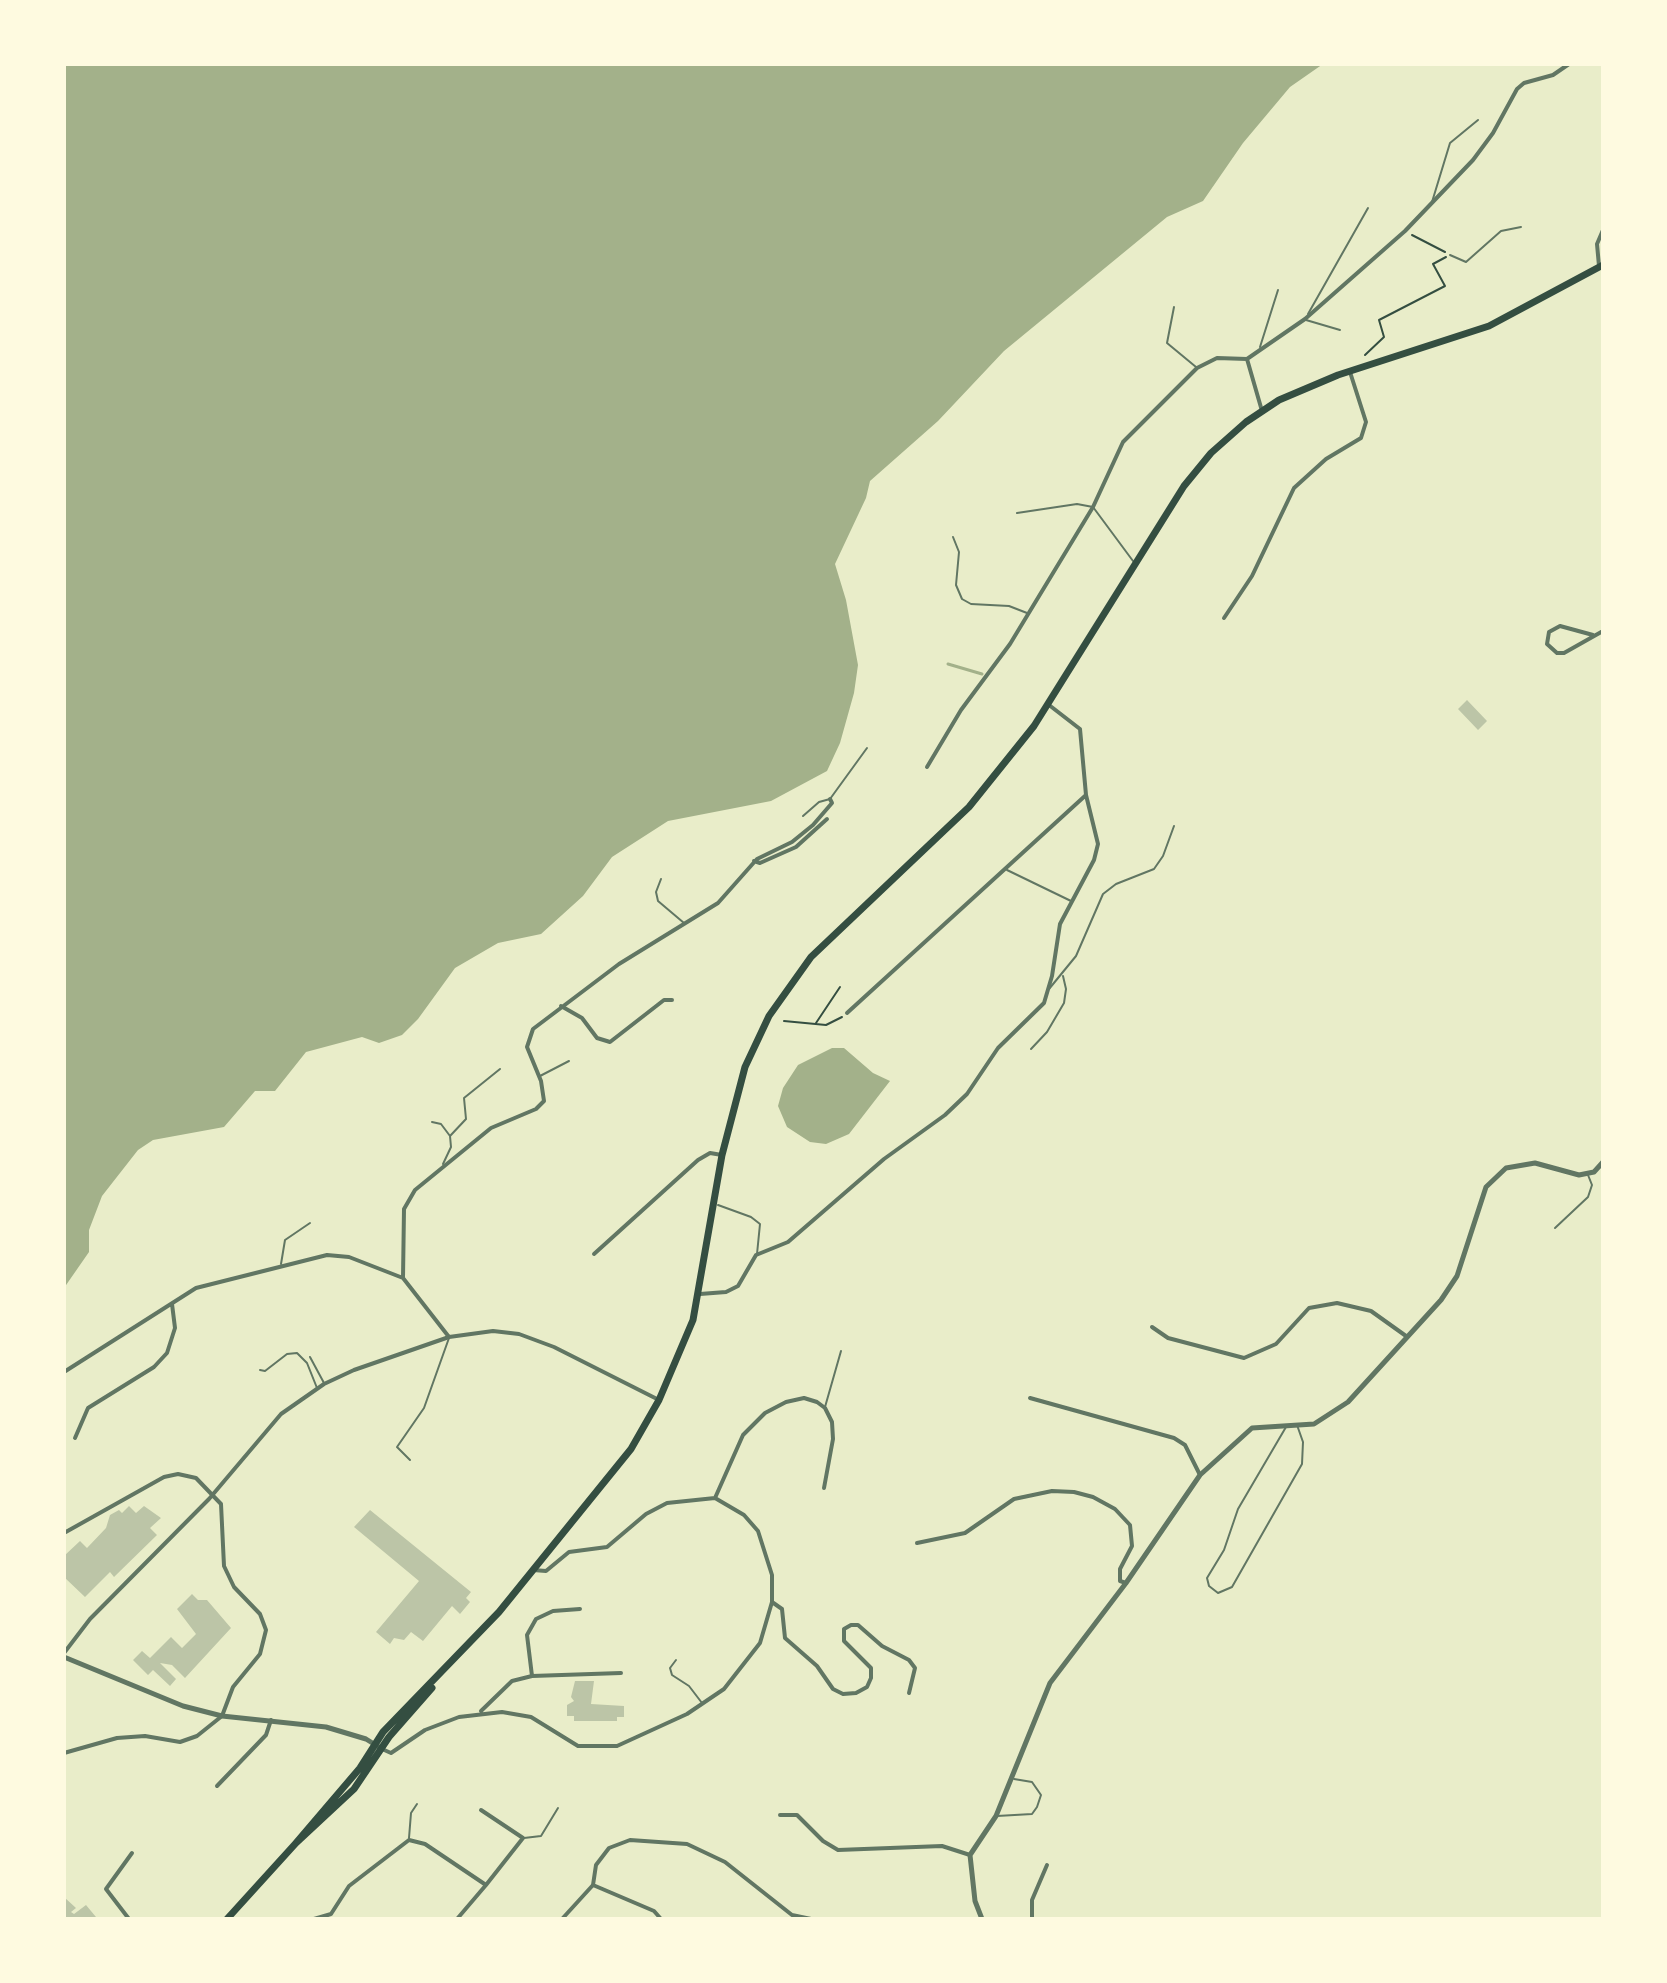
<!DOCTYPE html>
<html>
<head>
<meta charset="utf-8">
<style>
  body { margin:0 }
  #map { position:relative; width:1667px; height:1983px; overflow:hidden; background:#e9edc9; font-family:"Noto Sans",sans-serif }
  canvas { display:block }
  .frame { position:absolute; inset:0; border:66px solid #fefae0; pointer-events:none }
</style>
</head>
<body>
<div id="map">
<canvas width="1667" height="1983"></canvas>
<div class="frame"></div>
</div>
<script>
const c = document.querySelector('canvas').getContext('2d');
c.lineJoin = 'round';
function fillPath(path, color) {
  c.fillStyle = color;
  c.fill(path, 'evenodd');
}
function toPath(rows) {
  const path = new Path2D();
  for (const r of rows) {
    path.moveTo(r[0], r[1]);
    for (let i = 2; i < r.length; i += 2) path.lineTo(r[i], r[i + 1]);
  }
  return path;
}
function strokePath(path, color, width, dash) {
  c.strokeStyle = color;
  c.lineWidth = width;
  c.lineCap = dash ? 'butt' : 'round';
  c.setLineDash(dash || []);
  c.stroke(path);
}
fillPath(toPath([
  [64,64,1323,64,1290,87,1243,143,1203,201,1167,217,1004,351,938,421,870,481,866,498,835,564,846,600,858,665,854,693,840,743,827,771,771,801,668,821,612,857,583,896,541,934,498,943,455,968,418,1019,402,1035,379,1043,362,1037,306,1052,275,1091,255,1091,224,1127,153,1140,138,1150,102,1196,89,1230,89,1252,64,1288],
  [832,1048,844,1048,873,1073,890,1081,849,1134,826,1144,810,1142,787,1127,778,1106,783,1088,798,1065]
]), '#a3b18a');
strokePath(toPath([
  [948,664,982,674]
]), '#a3b18a', 3);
fillPath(toPath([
  [1467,700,1487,721,1478,730,1458,709],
  [129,1506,136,1513,144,1506,161,1518,150,1528,157,1535,114,1577,110,1572,85,1597,64,1577,64,1556,80,1541,87,1548,106,1528,110,1515,119,1510,122,1513],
  [370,1510,471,1592,466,1598,470,1602,460,1614,452,1606,423,1641,411,1632,404,1640,394,1638,390,1644,376,1632,419,1581,354,1527],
  [192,1594,198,1600,207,1600,231,1628,185,1678,172,1665,160,1663,176,1679,170,1686,153,1670,148,1675,133,1660,142,1651,150,1658,171,1637,182,1648,196,1634,177,1609],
  [575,1681,594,1681,591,1704,624,1706,624,1717,617,1717,617,1721,574,1721,574,1716,567,1716,567,1705,574,1701,571,1697],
  [64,1897,76,1908,71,1912,74,1914,86,1905,96,1917,64,1919]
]), '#bcc5a7');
strokePath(toPath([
  [1412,235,1445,252],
  [1365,355,1384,337,1379,320,1445,286,1433,264,1446,257],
  [784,1021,826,1025,842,1017],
  [816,1023,840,987]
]), '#344e41', 2);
strokePath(toPath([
  [1432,202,1450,143,1478,120],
  [1450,255,1466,262,1501,231,1521,227],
  [1174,307,1167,343,1196,367],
  [1308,314,1368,208],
  [1306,320,1340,330],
  [1260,347,1278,290],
  [1017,513,1077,504,1093,507,1133,561],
  [953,537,959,552,956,585,962,599,971,604,1009,606,1027,613],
  [803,816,819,802,830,799,867,748],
  [1007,870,1071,901],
  [661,879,656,892,658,901,684,923],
  [1049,989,1076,956,1103,894,1116,884,1154,869,1163,856,1174,826],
  [1031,1049,1047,1032,1064,1003,1066,989,1063,976],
  [540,1076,569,1061],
  [432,1122,441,1124,450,1136,451,1147,443,1164],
  [450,1136,466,1119,464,1098,500,1069],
  [718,1205,751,1217,760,1224,757,1254],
  [1555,1228,1588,1197,1592,1185,1588,1175],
  [281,1264,285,1240,310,1223],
  [310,1357,324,1383],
  [260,1370,265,1371,287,1354,297,1353,307,1363,317,1388],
  [825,1407,841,1351],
  [1286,1427,1238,1509,1224,1550,1207,1578,1209,1586,1218,1593,1232,1587,1302,1464,1303,1442,1297,1425],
  [410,1460,397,1447,424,1408,449,1338],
  [676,1660,670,1668,672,1675,689,1686,702,1703],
  [997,1816,1032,1814,1037,1807,1041,1795,1032,1782,1014,1779],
  [409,1838,411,1813,417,1804],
  [524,1838,541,1836,558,1808]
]), '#617663', 2);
strokePath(toPath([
  [1599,266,1597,244,1603,230],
  [1262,411,1247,359,1305,319,1405,231,1473,160,1493,133,1517,89,1524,83,1553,75,1569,64],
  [1224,618,1252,576,1294,488,1326,459,1361,438,1366,422,1350,372],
  [1593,635,1560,626,1549,632,1547,644,1557,653,1564,653,1603,631],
  [927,767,961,710,1010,644,1093,507,1123,442,1197,368,1217,358,1247,359],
  [754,861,760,863,796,847,827,819],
  [561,1006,582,1018,597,1038,610,1042,664,1000,672,1000],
  [847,1013,1086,795],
  [594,1254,698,1160,710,1153,722,1155],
  [403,1278,404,1209,415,1190,491,1128,536,1109,544,1101,541,1081,527,1047,533,1029,619,964,718,903,757,859,792,842,813,825,832,803,830,799],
  [700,1294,726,1292,738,1286,756,1255,788,1242,884,1159,945,1115,967,1094,998,1048,1044,1003,1052,976,1060,924,1094,860,1098,844,1086,795,1080,729,1049,705],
  [1152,1327,1168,1338,1244,1358,1276,1344,1309,1308,1337,1303,1371,1311,1406,1336],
  [64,1372,196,1288,327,1255,349,1257,403,1278,449,1337],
  [1030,1398,1174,1438,1185,1445,1200,1475],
  [75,1438,88,1408,154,1367,167,1353,175,1328,172,1304],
  [64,1533,164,1477,178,1474,196,1478,221,1504,224,1566,234,1587,260,1614,266,1630,260,1654,233,1687,222,1716,197,1736,180,1742,145,1736,117,1738,64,1753],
  [917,1543,965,1533,1014,1499,1052,1491,1074,1492,1093,1497,1115,1509,1130,1525,1132,1546,1120,1569,1120,1581,1126,1583],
  [533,1570,546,1571,569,1552,607,1547,646,1514,667,1503,715,1498,743,1435,765,1413,786,1402,804,1398,817,1402,825,1408,832,1422,833,1439,824,1488],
  [772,1602,782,1609,785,1638,817,1666,833,1689,843,1694,856,1693,867,1687,871,1678,871,1668,844,1641,844,1629,851,1625,858,1625,882,1646,909,1660,915,1668,909,1693],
  [64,1653,90,1619,209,1499,281,1414,324,1384,354,1370,449,1337,493,1331,519,1334,554,1347,659,1400],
  [532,1676,621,1673],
  [481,1711,512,1681,532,1676,527,1635,536,1619,553,1611,580,1609],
  [382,1749,391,1753,425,1730,459,1717,502,1712,531,1717,578,1746,617,1746,687,1714,724,1689,760,1643,772,1602,772,1575,758,1531,744,1515,715,1498],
  [217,1786,266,1735,271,1720],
  [481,1810,523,1838,486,1885],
  [780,1815,797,1815,823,1841,838,1850,942,1846,970,1855],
  [331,1914,349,1886,409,1840,425,1844,486,1885,457,1919],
  [129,1919,106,1889,132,1853],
  [314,1919,331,1914],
  [562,1919,593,1885],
  [661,1919,654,1911,593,1885,596,1865,609,1848,630,1840,687,1844,725,1862,792,1915,811,1919],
  [844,1919,867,1919],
  [1032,1919,1032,1900,1047,1865]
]), '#617663', 4);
strokePath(toPath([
  [64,1657,183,1706,222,1716,326,1727,366,1739,382,1749],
  [982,1919,975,1901,970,1855,996,1816,1050,1683,1126,1583,1200,1475,1252,1428,1314,1424,1348,1402,1441,1300,1457,1276,1486,1187,1506,1168,1535,1163,1579,1175,1594,1172,1603,1162]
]), '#617663', 5);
strokePath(toPath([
  [296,1843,360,1768,383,1732,499,1612,631,1449,659,1400,693,1320,722,1155,745,1067,769,1016,811,957,969,807,1034,726,1184,486,1211,453,1246,422,1279,400,1338,375,1489,326,1603,265],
  [227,1919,296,1843,354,1789,389,1737,432,1688]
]), '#344e41', 7);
</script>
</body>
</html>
